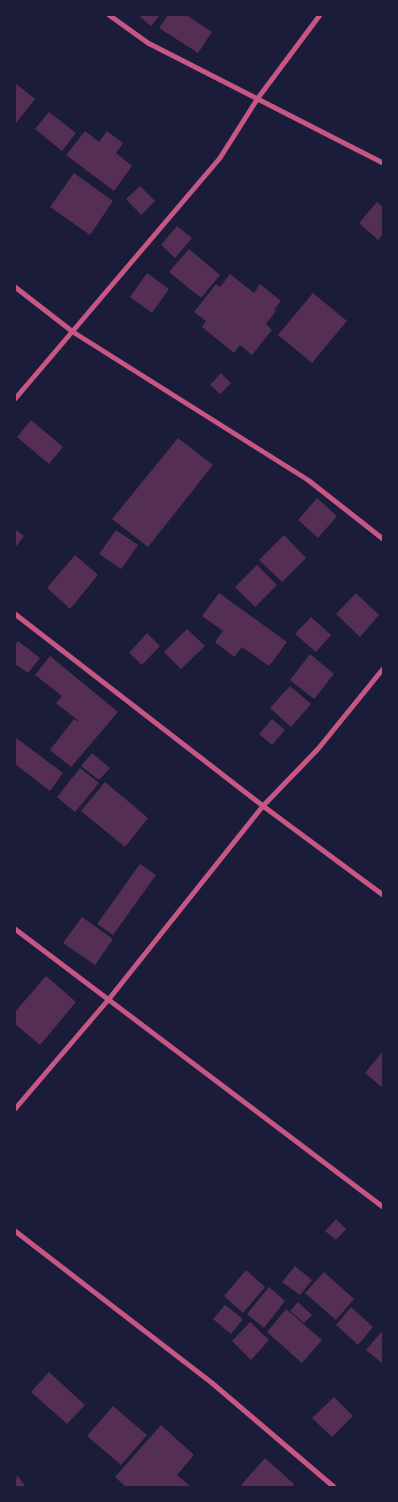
<!DOCTYPE html>
<html>
<head>
<meta charset="utf-8">
<style>
  body { margin:0 }
  #map { position:relative; width:398px; height:1502px; overflow:hidden; background:#1b1b3a; font-family:Merriweather,serif }
  canvas { display:block }
  .frame { position:absolute; inset:0; border:16px solid #1b1b3a; pointer-events:none }
</style>
</head>
<body>
<div id="map">
<canvas width="398" height="1502"></canvas>
<div class="frame"></div>
</div>
<script>
const c = document.querySelector('canvas').getContext('2d');
c.lineJoin = 'round';
function fillPath(path, color) {
  c.fillStyle = color;
  c.fill(path, 'evenodd');
}
function toPath(rows) {
  const path = new Path2D();
  for (const r of rows) {
    path.moveTo(r[0], r[1]);
    for (let i = 2; i < r.length; i += 2) path.lineTo(r[i], r[i + 1]);
  }
  return path;
}
function strokePath(path, color, width, dash) {
  c.strokeStyle = color;
  c.lineWidth = width;
  c.lineCap = dash ? 'butt' : 'round';
  c.setLineDash(dash || []);
  c.stroke(path);
}
fillPath(toPath([
  [141,15,160,15,151,26,140,17],
  [168,15,186,15,212,32,198,53,159,28],
  [15,83,35,99,16,123,15,122],
  [49,112,76,133,62,151,35,129],
  [85,131,99,142,107,131,123,143,116,153,132,166,114,191,66,155],
  [74,173,113,201,90,235,50,207],
  [140,186,155,201,141,215,126,199],
  [377,202,383,207,383,234,378,240,359,223],
  [177,226,192,238,175,258,161,245],
  [189,249,220,275,201,298,169,272],
  [147,273,169,289,152,313,130,297],
  [230,274,254,293,260,284,281,301,274,310,276,311,266,324,272,330,252,355,240,345,234,353,202,327,206,321,194,312,216,284,220,287],
  [313,293,347,321,312,363,278,335],
  [221,373,231,383,220,394,210,385],
  [31,420,63,447,49,464,17,437],
  [178,438,213,465,148,547,112,519],
  [317,498,337,516,318,538,298,520],
  [15,529,24,536,15,548],
  [116,530,138,545,121,569,99,554],
  [284,535,306,558,282,582,259,560],
  [75,555,98,575,70,609,47,588],
  [257,565,277,585,255,607,235,587],
  [219,593,287,642,269,666,242,647,234,657,215,642,223,631,202,616],
  [356,593,379,615,360,637,336,614],
  [311,617,331,635,316,652,295,634],
  [187,629,205,646,181,669,164,652],
  [147,633,160,646,142,665,129,653],
  [18,641,40,658,28,673,15,664,15,645],
  [310,654,334,674,314,699,290,680],
  [50,656,118,712,71,767,50,750,74,719,81,723,56,703,62,696,35,675],
  [290,686,311,704,291,727,270,708],
  [272,719,285,730,272,745,259,734],
  [15,737,63,773,50,791,15,764],
  [92,753,110,768,99,780,81,766],
  [80,768,99,783,75,812,57,797],
  [105,782,148,818,125,847,81,811],
  [140,864,156,875,113,935,97,924],
  [82,917,113,939,95,965,63,943],
  [46,976,76,1002,40,1045,15,1024,15,1012],
  [383,1051,383,1088,365,1073],
  [336,1219,346,1229,336,1240,325,1231],
  [295,1266,312,1280,300,1295,282,1282],
  [246,1270,265,1287,243,1313,224,1296],
  [324,1272,354,1299,336,1320,305,1293],
  [269,1287,285,1301,264,1328,247,1314],
  [298,1302,312,1315,304,1323,290,1311],
  [225,1305,243,1319,231,1334,213,1319],
  [351,1307,373,1327,358,1345,336,1325],
  [286,1309,322,1340,302,1363,267,1332],
  [250,1322,269,1340,251,1360,232,1341],
  [383,1330,383,1364,366,1350],
  [49,1372,85,1405,67,1424,31,1392],
  [334,1397,353,1416,332,1437,312,1418],
  [113,1406,147,1435,121,1465,87,1436],
  [161,1425,194,1455,177,1475,191,1487,126,1487,115,1477],
  [265,1458,294,1484,292,1487,244,1487,241,1485],
  [17,1475,26,1487,15,1487]
]), '#542f53');
strokePath(toPath([
  [109,15,148,43,383,163],
  [15,287,73,332,308,480,383,539],
  [15,399,220,158,258,98,320,15],
  [15,614,263,806,383,895],
  [15,929,383,1207],
  [15,1109,109,999,263,806,318,749,383,669],
  [15,1231,212,1383,334,1487]
]), '#c65784', 5);
</script>
</body>
</html>
